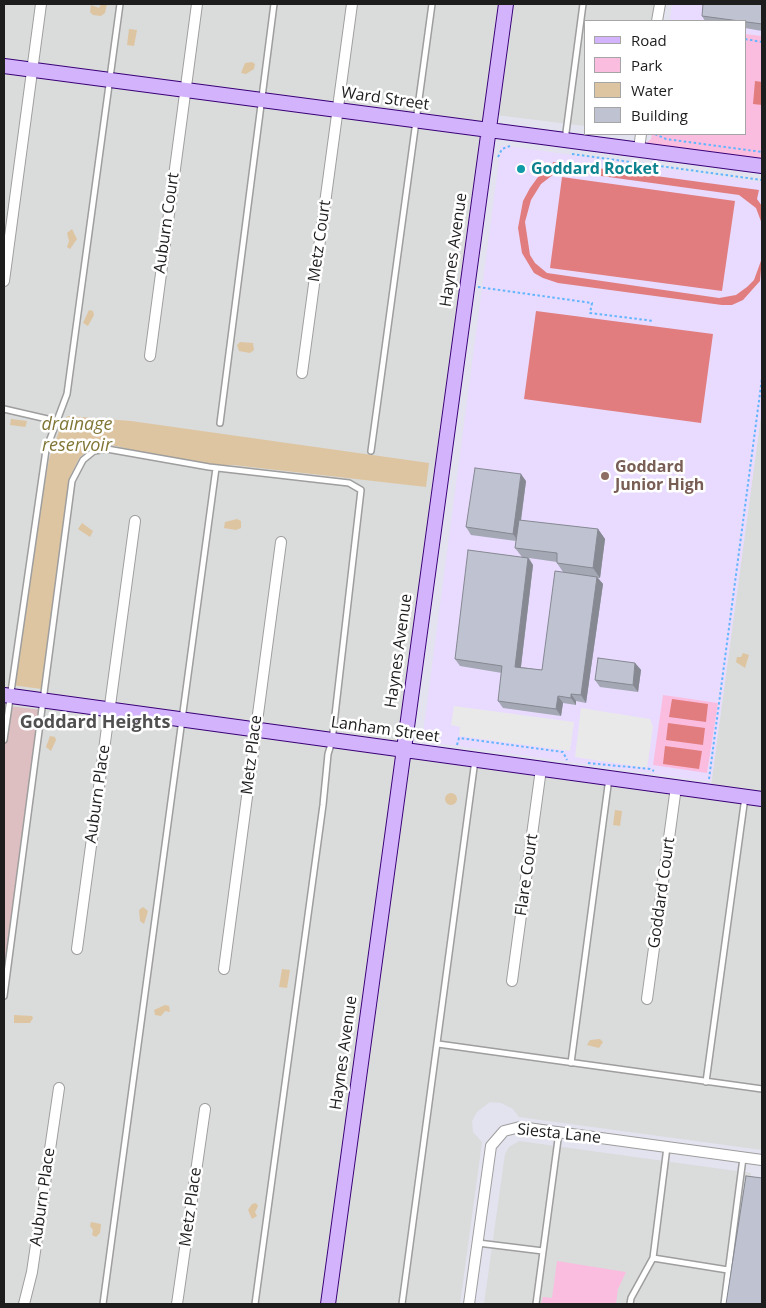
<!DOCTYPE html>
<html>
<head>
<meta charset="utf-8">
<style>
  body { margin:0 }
  #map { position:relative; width:766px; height:1308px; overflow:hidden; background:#e3e2ef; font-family:"Open Sans",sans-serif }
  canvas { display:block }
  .frame { position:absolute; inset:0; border:5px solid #1d1d1d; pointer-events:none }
  .legend { position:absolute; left:584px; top:20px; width:162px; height:115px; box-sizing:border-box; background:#fff; border:1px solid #a5a5a5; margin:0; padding:6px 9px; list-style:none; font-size:15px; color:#1d1d1d }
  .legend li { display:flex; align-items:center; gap:10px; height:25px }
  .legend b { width:25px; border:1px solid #a5a5a5 }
</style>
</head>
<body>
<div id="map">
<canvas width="766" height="1308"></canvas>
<div class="frame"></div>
<ul class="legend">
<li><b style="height:6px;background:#d2b3fc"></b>Road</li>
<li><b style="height:14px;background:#fbbddf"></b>Park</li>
<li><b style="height:14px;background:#dec5a1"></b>Water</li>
<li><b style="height:14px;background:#bfc3d1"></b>Building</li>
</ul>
</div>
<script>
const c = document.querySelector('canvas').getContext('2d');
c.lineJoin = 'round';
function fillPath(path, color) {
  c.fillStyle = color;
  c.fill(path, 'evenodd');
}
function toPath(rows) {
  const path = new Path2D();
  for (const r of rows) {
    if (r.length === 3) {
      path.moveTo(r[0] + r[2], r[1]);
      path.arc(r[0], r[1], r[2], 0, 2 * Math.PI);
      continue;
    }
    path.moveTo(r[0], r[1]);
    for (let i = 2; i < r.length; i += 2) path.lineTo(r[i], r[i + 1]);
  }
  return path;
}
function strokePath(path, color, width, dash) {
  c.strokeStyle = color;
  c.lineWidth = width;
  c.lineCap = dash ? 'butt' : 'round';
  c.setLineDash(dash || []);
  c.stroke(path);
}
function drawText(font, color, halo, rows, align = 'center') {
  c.font = font + ' "Open Sans",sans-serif';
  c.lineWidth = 5;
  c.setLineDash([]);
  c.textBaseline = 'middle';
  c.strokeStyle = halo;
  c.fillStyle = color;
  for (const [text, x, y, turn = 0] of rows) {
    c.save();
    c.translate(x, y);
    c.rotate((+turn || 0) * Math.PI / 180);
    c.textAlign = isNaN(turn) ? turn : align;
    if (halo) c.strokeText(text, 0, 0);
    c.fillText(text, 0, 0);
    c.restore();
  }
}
fillPath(toPath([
  [4,4,654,4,651,21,585,21,585,126,496,115,403,751,710,794,762,408,762,1150,519,1117,513,1109,501,1103,490,1102,477,1112,472,1121,473,1132,482,1142,460,1304,4,1304],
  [519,1141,751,1173,733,1304,484,1304,505,1154,509,1147]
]), '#dadbdb');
fillPath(toPath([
  [672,4,762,4,762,36,745,34,745,21,670,21],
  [501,145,762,182,762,408,711,782,422,741]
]), '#e8dbff');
fillPath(toPath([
  [8,706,43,710,4,996,4,741]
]), '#ddbec1');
fillPath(toPath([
  [745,34,762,36,762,166,639,149,651,139,652,134,745,134],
  [663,695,718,703,707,773,653,765],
  [557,1261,626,1272,618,1289,616,1304,541,1304,543,1297,552,1298]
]), '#fbbddf');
fillPath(toPath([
  [755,81,762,82,762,105,753,104],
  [553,162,759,190,757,199,762,206,762,224,756,208,739,195,565,171,554,174,541,184,531,200,525,222,530,255,535,263,547,273,719,298,736,295,747,287,754,280,762,258,760,281,743,300,732,305,722,305,558,283,543,278,534,273,522,253,518,228,523,201,530,188,538,177,552,167],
  [562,177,735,201,722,291,550,268],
  [536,311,713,334,701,423,524,399],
  [672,699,708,704,706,722,669,717],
  [668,723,705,728,703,745,666,740],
  [665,746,702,751,699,769,663,764]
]), '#e17d7e');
fillPath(toPath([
  [454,706,574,722,570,751,459,736,460,727,451,725],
  [581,708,650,719,653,727,647,768,575,757]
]), '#e9e9e9');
fillPath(toPath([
  [101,4,107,4,105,13,101,16,93,15,90,12,91,5,99,8],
  [129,29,137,30,134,46,127,45],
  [252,62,255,64,254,69,246,74,241,73,245,63],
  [72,229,77,239,70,249,67,247,69,241,67,233],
  [89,310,93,311,94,315,88,326,83,323],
  [240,342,253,343,254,350,250,353,239,351,237,345],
  [68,416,131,421,429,463,426,487,233,465,199,465,107,444,90,448,79,458,70,477,42,689,11,685,49,459,63,420],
  [11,419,27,421,26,425,25,427,10,425],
  [237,519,241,521,241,528,236,530,224,528,225,522],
  [82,523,93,531,90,537,78,529],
  [743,653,749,655,745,668,736,662,737,657,741,657],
  [50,736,55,737,56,740,51,751,46,747],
  [451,799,6],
  [615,810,622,811,620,826,613,825],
  [143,907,148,911,144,924,140,921,139,910],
  [282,969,290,970,287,988,279,987],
  [165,1005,169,1006,170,1012,165,1011,161,1016,155,1015,154,1010],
  [14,1015,32,1016,33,1018,30,1023,14,1023],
  [600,1039,603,1042,599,1048,587,1045,590,1040],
  [256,1203,258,1206,255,1212,257,1216,252,1219,248,1210,252,1204],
  [91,1222,101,1224,100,1233,96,1237,92,1235,93,1230,90,1226]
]), '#dec5a1');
const lane = toPath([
  [565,140,583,4],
  [4,409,56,421],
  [220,423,274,4],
  [371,451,432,4],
  [4,740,46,450,67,394,120,4],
  [4,996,72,481,83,460,94,451,107,449,209,467,349,483,361,490,332,741,328,754,323,805,255,1304],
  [438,1044,762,1089],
  [571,1063,609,778],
  [706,1082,745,797],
  [478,1243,543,1251],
  [653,1258,728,1270],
  [103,1304,216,468],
  [402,1304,475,760],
  [536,1304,559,1132],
  [630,1304,631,1298,653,1258,667,1147],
  [724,1304,743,1158]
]);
const street = toPath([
  [657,21,660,4],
  [639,149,641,134],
  [4,281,41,4],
  [150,356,197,4],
  [302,373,352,4],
  [77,949,135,521],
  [224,969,281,542],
  [512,981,541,769],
  [647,999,676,787],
  [24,1304,32,1272,59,1088],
  [177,1304,205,1109],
  [469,1304,491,1146,504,1131,520,1127,762,1160]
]);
const secondary = toPath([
  [4,66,762,166],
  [4,695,762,799],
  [328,1304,506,4]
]);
strokePath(lane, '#9e9e9e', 8);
strokePath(street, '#9e9e9e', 12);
strokePath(secondary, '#390177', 16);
strokePath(toPath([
  [745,39,762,42],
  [655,134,666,139,762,152],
  [572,154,762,180],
  [498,157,502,149,510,146],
  [478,287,592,303,590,313,654,321],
  [457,745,459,738,563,752,567,760],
  [588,763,650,769,654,771],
  [709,779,762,378]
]), '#63b5ff', 2, [2.5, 2.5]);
strokePath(lane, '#fff', 5);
strokePath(street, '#fff', 10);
strokePath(secondary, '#d2b3fc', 14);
fillPath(toPath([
  [762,4,762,31,745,28,745,21,705,21,702,16],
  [526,481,521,521,598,529,605,539,600,578,598,578,603,584,586,703,576,701,576,705,563,703,561,716,503,708,498,701,502,673,460,666,455,659,522,557,515,548,516,541,471,535,466,527],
  [529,558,557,562,557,563,563,572,542,670,521,667,533,565],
  [635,663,641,670,638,692,600,687,595,680]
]), '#a4a8b4');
fillPath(toPath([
  [521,474,526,481,518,541,513,534],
  [598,529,605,539,600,578,593,568],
  [528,558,533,565,520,674,515,667],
  [597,577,603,584,586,703,581,695],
  [635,663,641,670,638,692,633,685],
  [571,694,576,701,576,705,571,698],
  [558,696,563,703,561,716,556,709]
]), '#868892');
const building = toPath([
  [703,4,762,4,762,24,702,16,703,4],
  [475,468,521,474,513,534,466,527,475,468],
  [519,520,598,529,593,568,557,563,557,553,515,548,519,520],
  [468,550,528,558,515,667,542,670,555,571,597,577,581,695,571,694,571,698,558,696,556,709,498,701,502,666,455,659,468,550],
  [598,658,635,663,633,685,595,680,598,658],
  [746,1176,762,1178,762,1304,726,1304,746,1176]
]);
fillPath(building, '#bfc3d1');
strokePath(building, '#868892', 1);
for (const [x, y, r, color] of [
  [521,169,5,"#0f9aa8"],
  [605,476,5,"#8d6e63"]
]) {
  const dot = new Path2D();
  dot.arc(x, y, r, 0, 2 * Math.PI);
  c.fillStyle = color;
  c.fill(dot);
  strokePath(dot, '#fff', 2);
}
drawText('16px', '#1d1d1d', '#fff', [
  ["Ward Street",385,99,8],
  ["Auburn Court",167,223,-82],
  ["Metz Court",320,241,-82],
  ["Haynes Avenue",454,250,-82],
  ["Haynes Avenue",399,651,-82],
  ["Lanham Street",385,730,8],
  ["Metz Place",252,755,-83],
  ["Auburn Place",98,794,-82],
  ["Flare Court",527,875,-82],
  ["Goddard Court",662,893,-82],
  ["Haynes Avenue",344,1053,-82],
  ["Siesta Lane",559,1134,6],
  ["Auburn Place",43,1197,-82],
  ["Metz Place",191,1207,-82]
]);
drawText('bold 16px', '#0d838f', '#fff', [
  ["Goddard Rocket",531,169]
], 'left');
drawText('bold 16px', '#785e54', '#fff', [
  ["Goddard",615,467],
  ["Junior High",615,485]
], 'left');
drawText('italic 18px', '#807636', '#fff', [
  ["drainage",77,425],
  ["reservoir",77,446]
]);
drawText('bold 18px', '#505050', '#fff', [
  ["Goddard Heights",95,723]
]);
</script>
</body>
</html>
